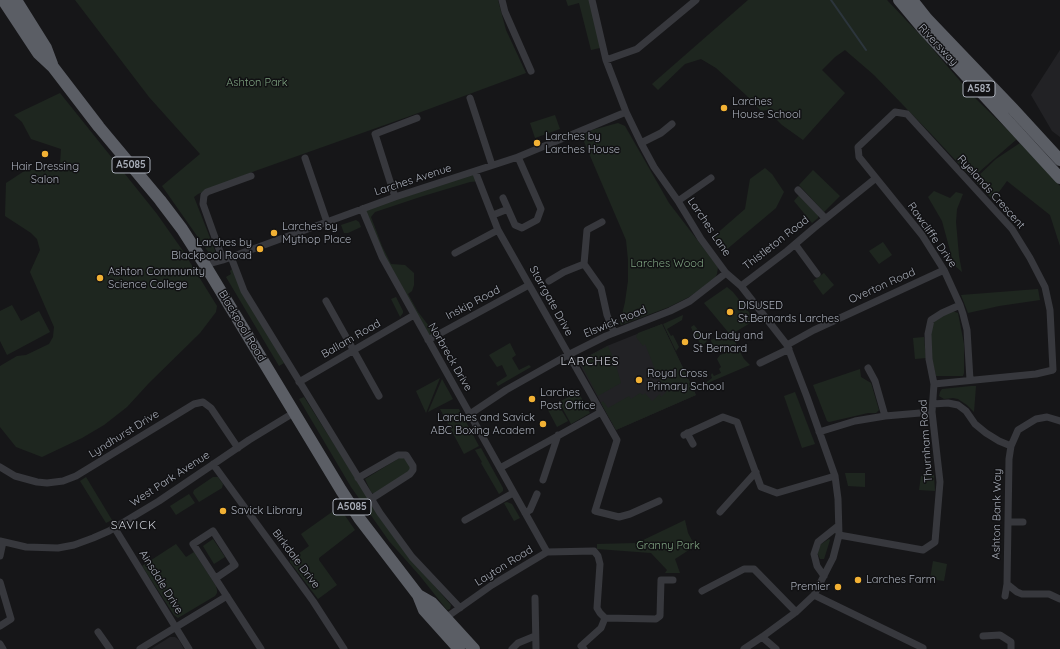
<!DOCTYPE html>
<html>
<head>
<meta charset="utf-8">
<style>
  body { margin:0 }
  canvas { display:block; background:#161618 }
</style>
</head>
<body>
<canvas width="1060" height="649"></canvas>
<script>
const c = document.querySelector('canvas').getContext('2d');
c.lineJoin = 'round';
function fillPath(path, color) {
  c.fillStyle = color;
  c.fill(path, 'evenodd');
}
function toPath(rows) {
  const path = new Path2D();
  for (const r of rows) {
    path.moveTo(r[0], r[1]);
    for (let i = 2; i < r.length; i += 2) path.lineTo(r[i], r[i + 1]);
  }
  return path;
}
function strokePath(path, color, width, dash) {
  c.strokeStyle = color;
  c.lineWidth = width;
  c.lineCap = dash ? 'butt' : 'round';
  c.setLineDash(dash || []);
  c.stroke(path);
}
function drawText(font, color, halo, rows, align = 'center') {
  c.font = font + ' Quicksand,sans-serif';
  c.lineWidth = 3;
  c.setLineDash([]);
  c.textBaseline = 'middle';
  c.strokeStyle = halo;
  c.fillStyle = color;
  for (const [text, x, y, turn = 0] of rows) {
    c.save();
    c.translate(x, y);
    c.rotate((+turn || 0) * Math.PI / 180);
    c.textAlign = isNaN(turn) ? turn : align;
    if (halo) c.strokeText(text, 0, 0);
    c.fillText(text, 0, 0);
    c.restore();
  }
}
fillPath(toPath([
  [1060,50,1060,137,1052,131,1031,95],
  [662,324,696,395,616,430,580,365,581,360,607,346],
  [170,637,175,637,179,640,184,649,151,649]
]), '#222225');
fillPath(toPath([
  [75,0,498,0,506,30,526,73,410,116,255,171,198,194,194,197,216,253,209,253,162,186,200,154,149,97],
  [566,0,592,0,604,47,591,50,579,3,568,6],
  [748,0,887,0,923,38,974,97,1017,139,972,178,934,137,874,75,845,50,835,57,822,70,845,93,803,140,782,125,767,110,761,111,746,95,716,68,701,59,685,64,658,90,652,84],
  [60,93,157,214,183,251,217,306,216,312,200,333,149,383,127,407,104,425,82,438,42,457,16,447,0,427,0,366,17,356,26,355,49,344,53,337,54,327,30,272,40,250,37,239,31,233,5,216,6,183,26,170,52,170,60,165,61,149,31,139,22,122,14,115],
  [555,115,560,129,535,138,530,123],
  [618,123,625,126,669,203,718,267,717,274,714,280,689,297,669,307,621,325,620,323,625,302,628,281,628,260,626,240,582,137,585,134,592,130],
  [1020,143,1060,186,1060,246,1050,215,1007,181,993,200,974,180,996,159],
  [765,168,772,174,784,192,776,208,726,250,714,236,745,209,750,179],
  [813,170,840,196,824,212,799,185],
  [475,171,480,181,470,182,420,197,375,212,371,217,382,246,391,264,405,265,414,273,414,285,412,291,408,294,418,312,436,335,428,340,382,257,362,209],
  [934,191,950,198,956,192,963,194,957,209,956,222,959,256,962,272,954,265,942,221,928,197],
  [799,195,818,215,818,218,812,223,794,201],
  [356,220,359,222,361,227,348,233,344,233,341,225],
  [883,242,892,255,879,264,869,251],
  [232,269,284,363,279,366,226,277,231,274,230,271],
  [824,273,834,285,823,295,813,281],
  [727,287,733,292,755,320,732,334,737,346,719,353,715,351,712,346,711,340,728,332,704,303],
  [1038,289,1040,300,999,306,968,313,961,295],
  [396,297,403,311,403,313,400,317,391,299],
  [12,305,21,321,39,311,50,332,7,355,0,341,0,311],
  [952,311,958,313,964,344,964,373,963,376,936,376,931,355,930,332,934,320],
  [683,315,682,320,667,329,671,336,673,335,679,347,676,351,663,324],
  [662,324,696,395,616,430,601,403,603,401,608,408,629,396,631,399,640,393,643,395,645,393,652,401,660,394,661,397,667,391,658,377,645,344,643,346,636,337,638,333],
  [694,325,707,341,703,345,700,343,693,332,691,327],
  [924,337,926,358,915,359,913,338],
  [510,343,516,355,512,358,519,370,529,365,531,367,498,386,496,383,507,376,502,365,497,367,489,355],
  [608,346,615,362,621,383,598,396,580,362,581,360],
  [738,348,744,359,750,365,703,385,712,378,711,375,712,373,714,376,721,373,719,369,721,367,717,359,720,355],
  [860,369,861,377,871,383,879,410,876,413,868,413,829,422,827,421,813,385],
  [440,378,426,413,416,391],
  [442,379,453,399,428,412],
  [971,386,976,386,974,412,967,405,958,399,953,398,944,399,939,396,940,392,942,389],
  [578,392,590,413,571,424,559,402],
  [795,392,815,444,802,448,784,396],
  [304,397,372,504,408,555,451,605,450,609,447,610,420,576,389,541,351,487,299,399],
  [558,404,568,421,557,427,548,410],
  [440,409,459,409,479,446,464,454],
  [481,448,503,488,503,491,499,494,481,463,482,462,475,450],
  [401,457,405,459,411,467,410,471,374,494,371,492,365,479],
  [845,473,865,473,865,487,848,486],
  [934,475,935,491,919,490,921,476],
  [86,477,112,520,106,523,80,481],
  [213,477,218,477,223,484,222,488,199,502,193,493,194,490],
  [189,494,195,503,176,515,170,506],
  [507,502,512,504,520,518,514,521,504,503],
  [339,507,355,530,319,558,319,560,337,585,318,599,290,562,290,560,309,546,301,534],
  [685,520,688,533,695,546,675,559,680,573,665,573,667,570,651,553,597,549,597,544,637,543],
  [213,539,225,557,214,564,203,546],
  [829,539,830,540,824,559,820,559,817,552,821,544],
  [176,544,186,557,194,552,216,586,217,590,217,593,215,596,178,618,174,615,142,566],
  [933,561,947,564,944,581,930,579]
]), '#1e261f');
strokePath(toPath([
  [831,0,866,50]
]), '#2c353c', 2);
strokePath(toPath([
  [502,0,505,12,531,71],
  [592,0,606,60,626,112,641,143,654,167,678,201,701,239,726,273,741,286,787,345,807,397,835,476,838,499,839,535,833,558,814,595,796,612,762,637,744,649],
  [606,60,637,49,696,0],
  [470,98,492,165],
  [641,143,661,133,672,124],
  [305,158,327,222],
  [475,171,498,230,617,440,595,511,619,517,630,514,659,501],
  [798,190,825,218],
  [395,197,375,134,417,118],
  [503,198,515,225,522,228,537,220,541,209,518,157],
  [678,201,711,178],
  [362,209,382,257,547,552],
  [493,215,508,209],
  [795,244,817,274],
  [455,253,498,230],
  [231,257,244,291,380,513,412,557,460,608],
  [223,260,203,204,204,195,207,192,251,176],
  [584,264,601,288,607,315,614,332],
  [205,265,223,260,395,197,518,157,626,112],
  [549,281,564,272,584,264,587,230,602,222],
  [741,286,787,251,814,228,876,178],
  [326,301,379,396],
  [428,340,529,285],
  [787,345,814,330,944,270],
  [760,363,789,349],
  [868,368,875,381,885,416],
  [299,382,414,315],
  [934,384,1036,374,1053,370,1050,310,1045,287,1030,258,1012,229,907,114,895,112,858,147,859,157,922,235,944,270,960,305,963,314,967,330,970,380],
  [933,404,948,403,958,405,966,411,975,424,986,433,999,441,1011,446,1018,430,1036,419,1047,417,1060,421],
  [470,414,506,390,568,355,606,336,670,311,690,301,726,273],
  [819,432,855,421,885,416,932,412],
  [687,433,693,444],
  [684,435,723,417,737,422,761,487,777,493,835,476],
  [1011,446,1009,459,1007,584,1017,592,1022,594,1049,594,1060,599],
  [213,464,313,601,344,649],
  [0,467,15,476,37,482,47,483,63,481,76,476,194,404,203,402,211,408,238,448],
  [500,468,601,412],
  [358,478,398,455,406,455,413,466,413,470,410,474,371,499],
  [543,480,558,435],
  [720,512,756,472],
  [525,513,530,510,537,494],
  [465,520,513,493],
  [1008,522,1023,522],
  [114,527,189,649],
  [839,535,923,550,935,542,940,482,932,412,934,384,929,359,928,334,931,320,942,313,960,305],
  [0,541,26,547,58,548,74,545,93,538,109,531,159,501,249,440,295,412],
  [0,556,3,542],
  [824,576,817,566,814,554,818,542,838,526],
  [216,578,235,565,213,531,193,544,261,649],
  [0,582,11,619,0,626],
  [702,591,744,569,754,569,796,612],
  [814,595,923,648],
  [1005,596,1007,584],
  [535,598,536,649],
  [605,618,656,619,660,616,661,580,673,580],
  [444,619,492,585,547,552,594,551,598,556,600,564,597,608,600,613,605,618,601,628,581,646,584,649],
  [98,632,110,649],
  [983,636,1000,635,1011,642,1011,649],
  [762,637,776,649],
  [0,644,3,649],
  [140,649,227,596],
  [512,649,518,643,535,636]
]), '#37383d', 7);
strokePath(toPath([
  [3,0,38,53,53,67,99,127,160,200,182,229,205,265,341,490,359,518,418,595,424,610,459,649],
  [16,0,46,48,52,64],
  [899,0,924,30,1060,178],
  [912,0,927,19,1013,109,1060,160],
  [418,595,432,603,474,649]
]), '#5b5e65', 12);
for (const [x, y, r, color] of [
  [724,108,4,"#f2b134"],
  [537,143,4,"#f2b134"],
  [45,154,4,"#f2b134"],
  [274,233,4,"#f2b134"],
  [260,249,4,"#f2b134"],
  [100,278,4,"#f2b134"],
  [730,312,4,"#f2b134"],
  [685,342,4,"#f2b134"],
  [639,380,4,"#f2b134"],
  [532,399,4,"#f2b134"],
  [543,424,4,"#f2b134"],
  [223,511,4,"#f2b134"],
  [858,580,4,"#f2b134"],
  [838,587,4,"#f2b134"]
]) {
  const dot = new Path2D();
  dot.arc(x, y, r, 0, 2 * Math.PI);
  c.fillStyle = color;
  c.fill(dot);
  strokePath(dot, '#111113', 1.5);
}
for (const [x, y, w] of [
  [979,89,32],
  [131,165,38],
  [352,507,38]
]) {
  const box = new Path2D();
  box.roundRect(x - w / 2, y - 8, w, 16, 3);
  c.fillStyle = '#111113';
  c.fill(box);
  strokePath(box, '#a8adb8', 1);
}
drawText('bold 10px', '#a8adb8', null, [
  ["A583",979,89],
  ["A5085",131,165],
  ["A5085",352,507]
]);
drawText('11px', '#a8adb8', '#111113', [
  ["Riversway",938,45,47],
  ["Larches Avenue",413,180,-18],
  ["Ryelands Crescent",991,192,48],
  ["Larches Lane",709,227,56],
  ["Rawcliffe Drive",932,235,55],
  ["Thistleton Road",776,243,-38],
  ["Overton Road",882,286,-24],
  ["Starrgate Drive",551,301,61],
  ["Inskip Road",473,303,-28],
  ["Elswick Road",615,322,-22],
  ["Blackpool Road",242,326,59],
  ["Ballam Road",351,339,-30],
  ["Norbreck Drive",450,357,60],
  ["Lyndhurst Drive",124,434,-32],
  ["Thurnham Road",926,441,-94],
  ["West Park Avenue",170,479,-33],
  ["Ashton Bank Way",997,514,-89],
  ["Birkdale Drive",296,559,53],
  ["Layton Road",504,566,-32],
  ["Ainsdale Drive",161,582,58]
]);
drawText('11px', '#7fa381', '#111113', [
  ["Ashton Park",257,83],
  ["Larches Wood",667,264],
  ["Granny Park",668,546]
]);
drawText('11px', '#a8adb8', '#111113', [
  ["Larches",732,102],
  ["House School",732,115],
  ["Larches by",545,137],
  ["Larches House",545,150],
  ["Hair Dressing",45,167,"center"],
  ["Salon",45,180,"center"],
  ["Larches by",282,227],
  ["Mythop Place",282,240],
  ["Larches by",252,243,"right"],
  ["Blackpool Road",252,256,"right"],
  ["Ashton Community",108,272],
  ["Science College",108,285],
  ["DISUSED",738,306],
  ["St.Bernards Larches",738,319],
  ["Our Lady and",693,336],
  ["St Bernard",693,349],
  ["Royal Cross",647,374],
  ["Primary School",647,387],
  ["Larches",540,393],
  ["Post Office",540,406],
  ["Larches and Savick",535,418,"right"],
  ["ABC Boxing Academ",535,431,"right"],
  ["Savick Library",231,511],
  ["Larches Farm",866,580],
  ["Premier",830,587,"right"]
], 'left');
c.letterSpacing = '1px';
drawText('12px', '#c9ccd4', '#111113', [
  ["LARCHES",590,361],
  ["SAVICK",134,525]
]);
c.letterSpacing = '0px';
</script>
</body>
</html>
